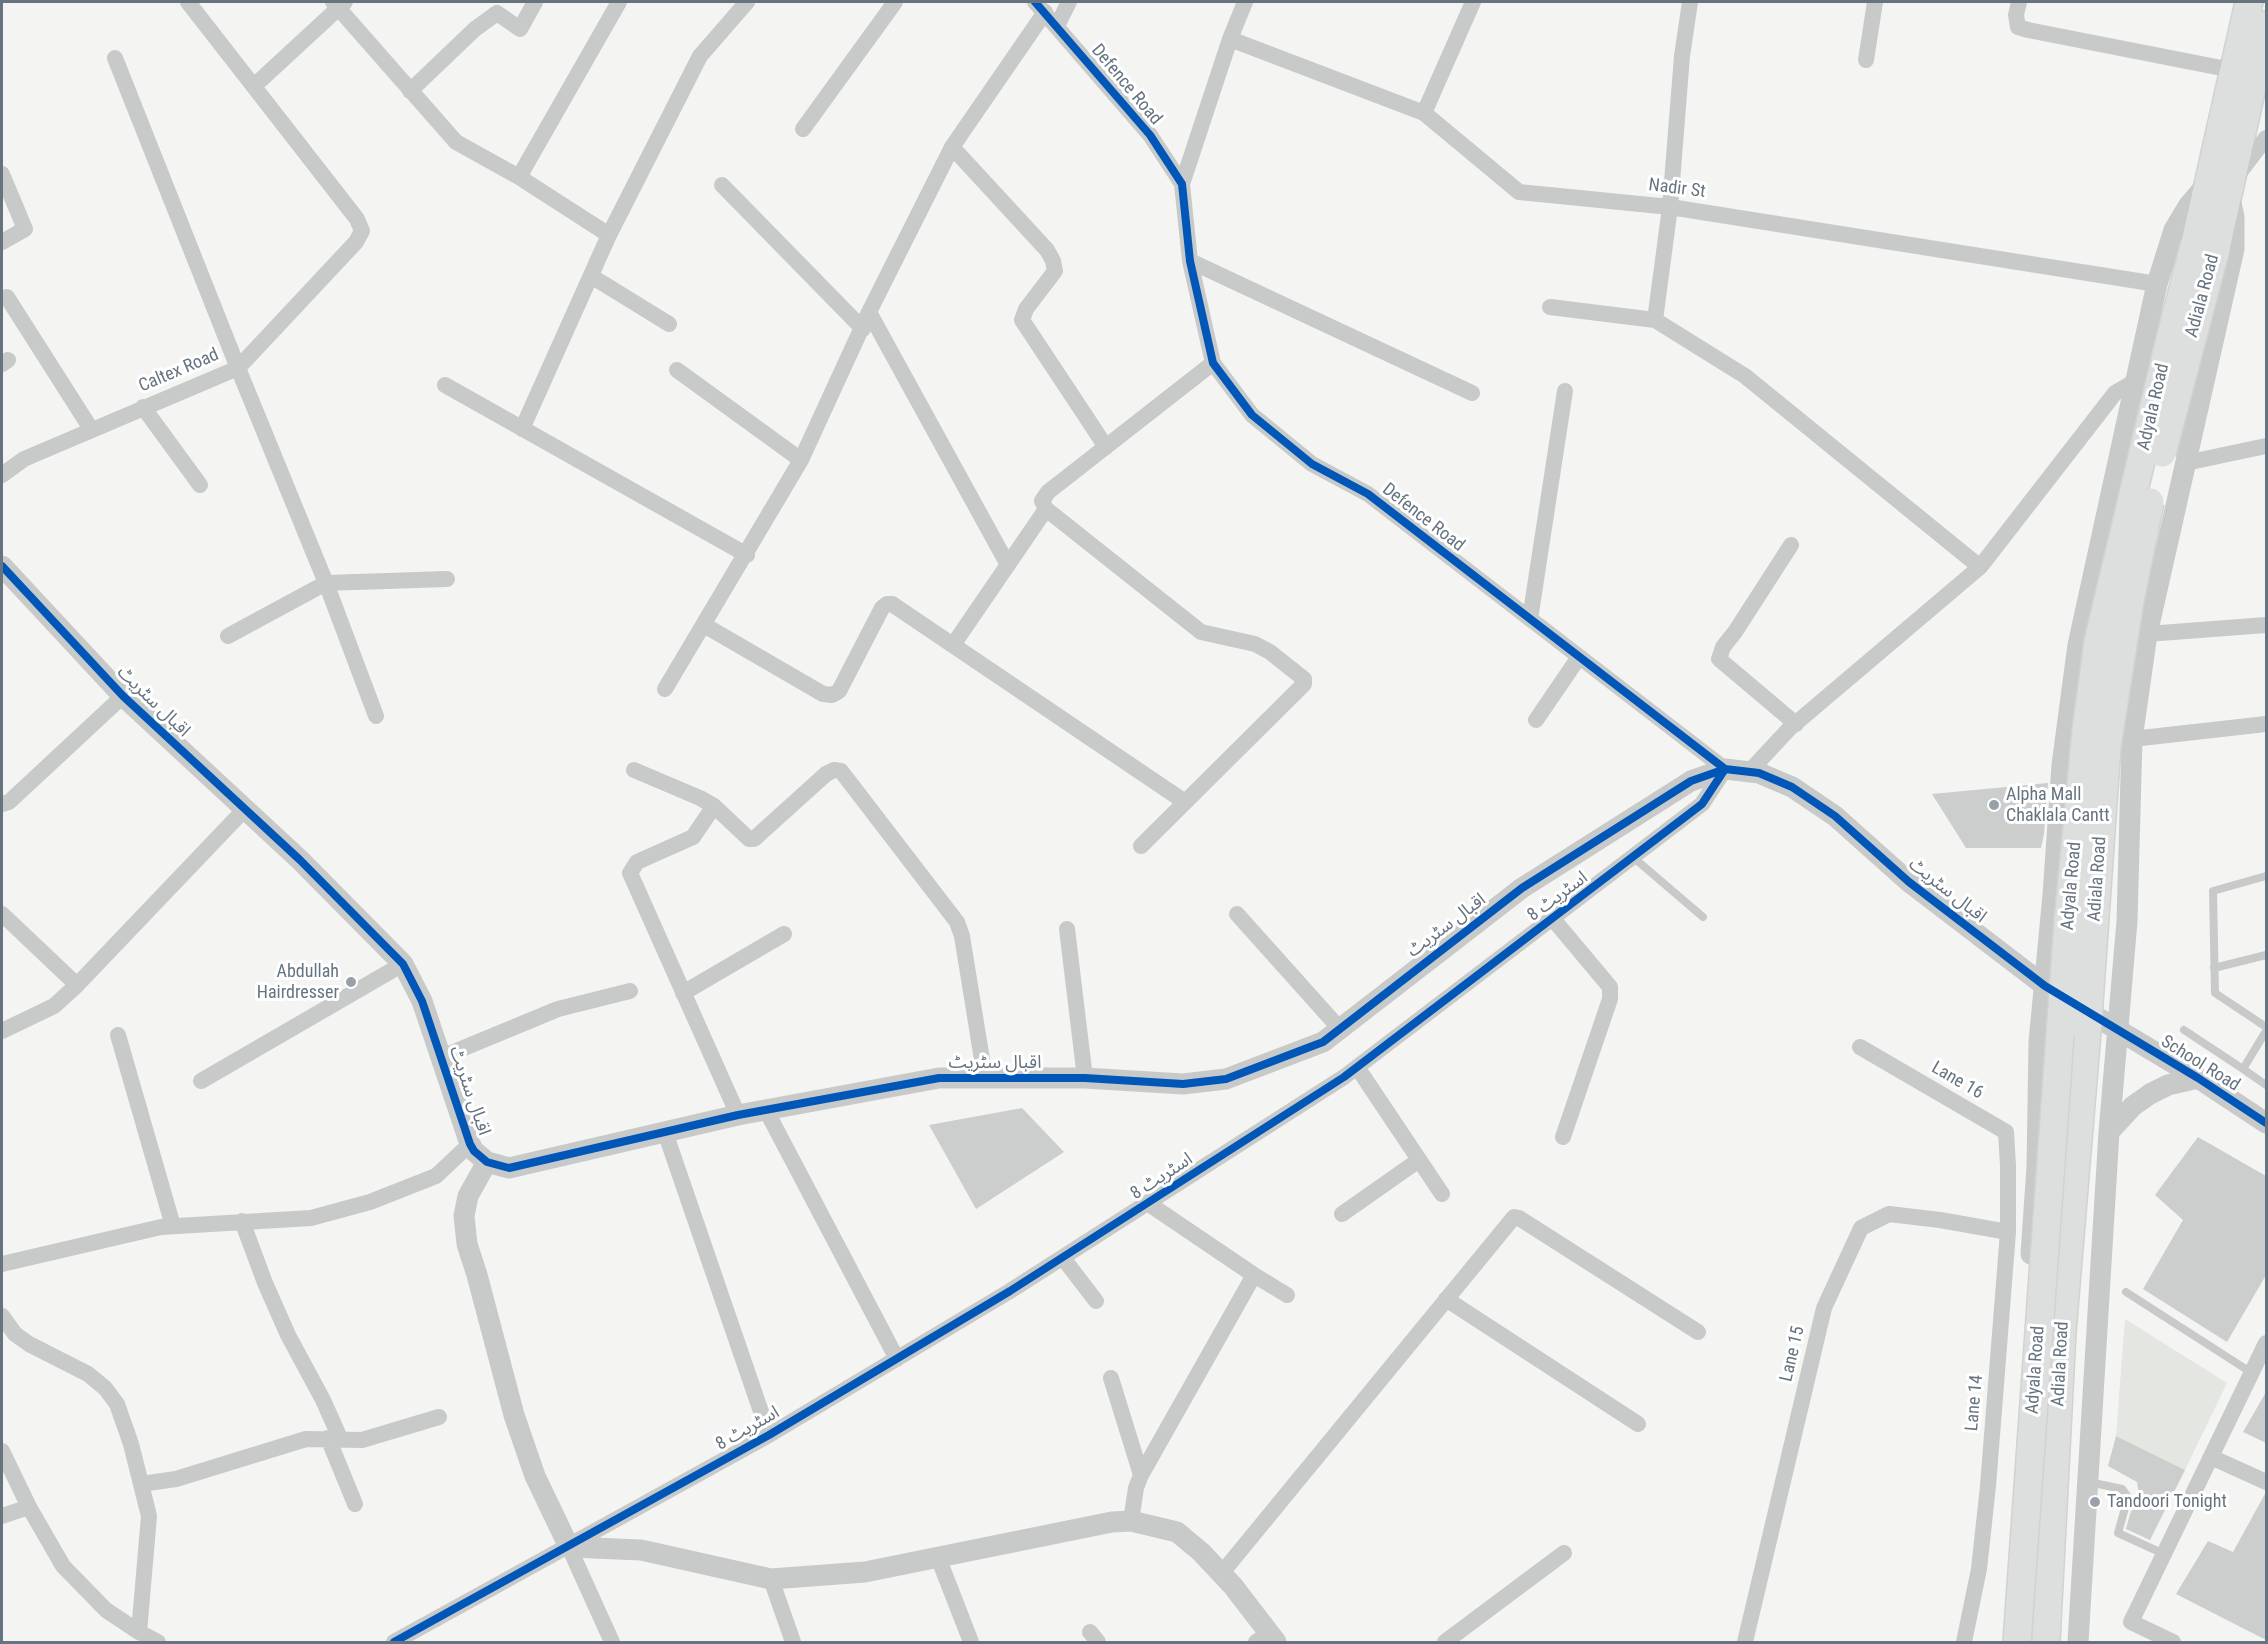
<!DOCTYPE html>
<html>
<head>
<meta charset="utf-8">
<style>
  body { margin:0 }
  #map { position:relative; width:2268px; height:1644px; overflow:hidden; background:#f4f4f2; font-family:"Roboto Condensed",sans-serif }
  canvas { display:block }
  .frame { position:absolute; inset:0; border:3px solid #667480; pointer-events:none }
</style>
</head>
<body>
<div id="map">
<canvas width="2268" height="1644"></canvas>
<div class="frame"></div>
</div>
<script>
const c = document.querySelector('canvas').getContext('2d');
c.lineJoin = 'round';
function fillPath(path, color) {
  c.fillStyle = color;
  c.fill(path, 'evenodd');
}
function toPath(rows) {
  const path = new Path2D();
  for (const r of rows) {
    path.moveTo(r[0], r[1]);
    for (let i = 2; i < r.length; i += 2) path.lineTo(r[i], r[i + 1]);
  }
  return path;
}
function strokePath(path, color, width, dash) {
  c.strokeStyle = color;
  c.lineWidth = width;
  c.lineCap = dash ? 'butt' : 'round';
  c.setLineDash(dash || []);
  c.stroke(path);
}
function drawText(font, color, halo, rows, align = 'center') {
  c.font = font + ' "Roboto Condensed","Noto Sans Arabic",sans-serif';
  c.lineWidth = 6;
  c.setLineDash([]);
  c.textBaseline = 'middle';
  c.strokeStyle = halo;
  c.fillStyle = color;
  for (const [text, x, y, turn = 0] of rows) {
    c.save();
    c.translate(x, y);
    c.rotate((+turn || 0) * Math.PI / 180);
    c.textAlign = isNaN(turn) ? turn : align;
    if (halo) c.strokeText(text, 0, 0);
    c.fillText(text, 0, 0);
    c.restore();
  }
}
fillPath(toPath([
  [2125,1319,2227,1383,2185,1470,2116,1436]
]), '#e4e6e1');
fillPath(toPath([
  [2048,783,2044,834,2041,848,1966,848,1932,794],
  [1022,1108,1064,1152,976,1209,929,1125],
  [2198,1137,2266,1176,2266,1275,2227,1342,2143,1289,2183,1220,2155,1195],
  [2266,1392,2266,1443,2243,1432],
  [2116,1436,2185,1470,2150,1540,2126,1529,2130,1514,2139,1496,2137,1482,2108,1466],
  [2266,1492,2266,1640,2176,1594,2208,1541,2233,1552]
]), '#cccdcd');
const primary = toPath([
  [2195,243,2249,2],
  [2216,248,2266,25],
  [2046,1642,2062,1332,2087,1032]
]);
strokePath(primary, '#d1d2d2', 30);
strokePath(toPath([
  [1634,858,1703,917],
  [2266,876,2213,891,2215,993,2266,1027],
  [2214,968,2266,955],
  [2184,1030,2243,1069,2266,1031],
  [2243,1069,2266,1085],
  [2126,1292,2252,1373],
  [2089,1482,2122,1489,2128,1497,2118,1533,2164,1554]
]), '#c8caca', 8);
strokePath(toPath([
  [333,2,456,142,519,177,609,235],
  [2019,2,2016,15,2018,27,2028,30,2242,72],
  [1057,26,1069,2],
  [1230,39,1424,113,1519,192,1670,207,2157,284],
  [115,58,238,368,326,583,376,716],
  [1866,60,1875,2],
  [254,86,345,2],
  [410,91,475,29,497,13,520,29,535,2],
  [1424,113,1473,2],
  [803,129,895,2],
  [952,147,1047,250,1053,261,1055,271,1026,309,1022,320,1106,447],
  [2,174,25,229,2,242],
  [519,177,619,2],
  [2236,177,2266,138],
  [1182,184,1230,39,1245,2],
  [722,185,863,329],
  [1190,261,1472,393],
  [591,276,669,324],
  [7,297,91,429],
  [1550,307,1655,320,1745,376,1980,567,2115,393,2134,382],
  [869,312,1008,565],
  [1655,320,1670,207,1682,56,1690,2],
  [2,364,8,360],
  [677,370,801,460],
  [445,385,747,555],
  [143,407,200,485],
  [522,429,609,235,700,56,747,2],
  [2186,458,2195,461,2266,446],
  [2,475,24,459,238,368,356,242,362,231,357,219,188,2],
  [1791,545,1735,632,1723,647,1719,659,1796,724],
  [1530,619,1565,391],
  [704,625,823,694,832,695,839,691,882,608,887,604,892,604,1185,802],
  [2147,634,2266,625],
  [228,636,326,583,447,579],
  [953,645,1046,509],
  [665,689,801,460,869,312,952,147,1045,12],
  [1536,720,1579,657],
  [2132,739,2266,724],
  [634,770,700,798,714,806,693,837,637,862,630,873,738,1115],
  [1749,772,1789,729,1980,567],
  [2,804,9,802,123,696],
  [714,806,749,839,754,839,826,774,834,770,841,771,957,922,962,936,985,1078],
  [1141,846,1304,684,1304,679,1270,652,1255,644,1201,632,1046,509,1042,501,1048,492,1213,363],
  [2,914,77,985],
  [1237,914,1340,1029],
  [1553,919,1610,987,1610,999,1563,1137],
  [1067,929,1085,1078],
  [683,993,784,934],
  [2,1031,54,1006,77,985,245,809],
  [118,1035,173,1226],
  [1860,1047,2006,1132,2008,1165,2008,1232,1988,1486,1979,1569,1964,1642],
  [442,1057,558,1009,630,991],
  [1357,1067,1442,1194],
  [201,1081,403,964],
  [766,1110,897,1359],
  [665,1132,769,1435],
  [1149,1204,1254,1275,1287,1295],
  [1342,1214,1419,1160],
  [242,1221,265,1283,288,1335,323,1400,340,1438],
  [1063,1258,1096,1301],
  [2,1264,161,1227,311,1218,370,1202,436,1176,470,1144],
  [1446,1299,1638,1424],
  [2,1316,15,1334,29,1344,88,1374,105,1388,117,1404,131,1444,149,1516,139,1632],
  [1111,1378,1141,1475],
  [328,1438,355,1504],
  [2,1451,29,1507,63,1566,106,1610,139,1632,158,1642],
  [2211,1457,2266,1482],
  [141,1484,176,1479,306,1439,362,1440,439,1417],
  [2,1516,29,1507],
  [1131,1521,1136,1488,1141,1475,1254,1275],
  [569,1547,612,1642],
  [938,1557,971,1642],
  [1221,1574,1514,1217,1519,1218,1698,1332],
  [771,1579,793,1642],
  [1090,1632,1098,1642],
  [394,1642,769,1435,1010,1291,1344,1077,1702,804,1725,769,1368,494,1312,464,1252,415,1213,363,1190,261,1182,184,1150,135,1035,2],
  [1256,1642,1269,1633],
  [1445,1642,1564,1553],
  [1745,1642,1824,1308,1861,1228,1889,1214,1940,1220,2008,1232],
  [2173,1642,2131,1622,2266,1343]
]), '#c8caca', 16);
strokePath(toPath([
  [2,566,123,696,300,860,403,964,422,1001,470,1144,474,1151,487,1162,509,1168,738,1115,939,1078,1085,1078,1183,1084,1226,1079,1323,1042,1522,888,1691,781,1725,769,1759,773,1792,787,1835,816,1909,882,2045,986,2198,1078,2266,1123],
  [2109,1132,2133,1106,2150,1094,2168,1085,2198,1078],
  [487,1162,468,1196,464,1216,467,1244,477,1275,514,1415,535,1476,569,1547,641,1550,771,1579,865,1572,1112,1522,1131,1521,1177,1532,1201,1552,1233,1586,1276,1642],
  [2031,1254,2037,1167,2039,1042,2053,895,2062,765,2078,645,2157,284,2174,230,2189,205,2207,184],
  [2078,1642,2109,1132,2127,921,2132,739,2147,634,2234,249,2234,217,2231,203]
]), '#c8caca', 21);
strokePath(primary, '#dddede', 27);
const primaryBridge = toPath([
  [2162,453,2216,248],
  [2087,1032,2107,746,2130,600,2150,502],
  [2017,1642,2068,923,2086,731,2098,642,2171,335,2195,243]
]);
strokePath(primaryBridge, '#d1d2d2', 30, []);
strokePath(primaryBridge, '#dddede', 27);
strokePath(toPath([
  [2,566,123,696,300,860,403,964,422,1001,470,1144,474,1151,487,1162,509,1168,738,1115,939,1078,1085,1078,1183,1084,1226,1079,1323,1042,1522,888,1691,781,1725,769,1759,773,1792,787,1835,816,1909,882,2045,986,2198,1078,2266,1123],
  [394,1642,769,1435,1010,1291,1344,1077,1702,804,1725,769,1368,494,1312,464,1252,415,1213,363,1190,261,1182,184,1150,135,1035,2]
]), '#0057b8', 8);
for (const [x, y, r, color] of [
  [1994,805,6,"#98a1a8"],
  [351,982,6,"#98a1a8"],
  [2095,1502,6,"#98a1a8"]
]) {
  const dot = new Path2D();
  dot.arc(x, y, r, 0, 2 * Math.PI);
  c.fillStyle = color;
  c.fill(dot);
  strokePath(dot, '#fff', 2);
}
drawText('18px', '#667480', '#fff', [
  ["Defence Road",1126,85,50],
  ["Nadir St",1677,189,7],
  ["Adiala Road",2203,296,-75],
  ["Caltex Road",179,371,-23],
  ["Adyala Road",2154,407,-77],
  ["Defence Road",1423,518,38],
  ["اقبال سٹریٹ",153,702,44],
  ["Adiala Road",2098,879,-86],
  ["Adyala Road",2072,886,-85],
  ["اقبال سٹریٹ",1947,891,38],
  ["اسٹریٹ 8",1558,897,-37],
  ["اقبال سٹریٹ",1447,926,-37],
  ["اقبال سٹریٹ",995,1063],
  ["School Road",2200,1064,32],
  ["Lane 16",1957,1081,30],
  ["اقبال سٹریٹ",469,1091,71],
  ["اسٹریٹ 8",1162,1177,-33],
  ["Lane 15",1793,1354,-77],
  ["Adiala Road",2061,1364,-87],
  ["Adyala Road",2036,1370,-86],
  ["Lane 14",1975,1403,-85],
  ["اسٹریٹ 8",748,1429,-30]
]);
drawText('18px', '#667480', '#fff', [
  ["Alpha Mall",2006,795],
  ["Chaklala Cantt",2006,816],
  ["Abdullah",339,972,"right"],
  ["Hairdresser",339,993,"right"],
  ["Tandoori Tonight",2107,1502]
], 'left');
</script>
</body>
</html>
